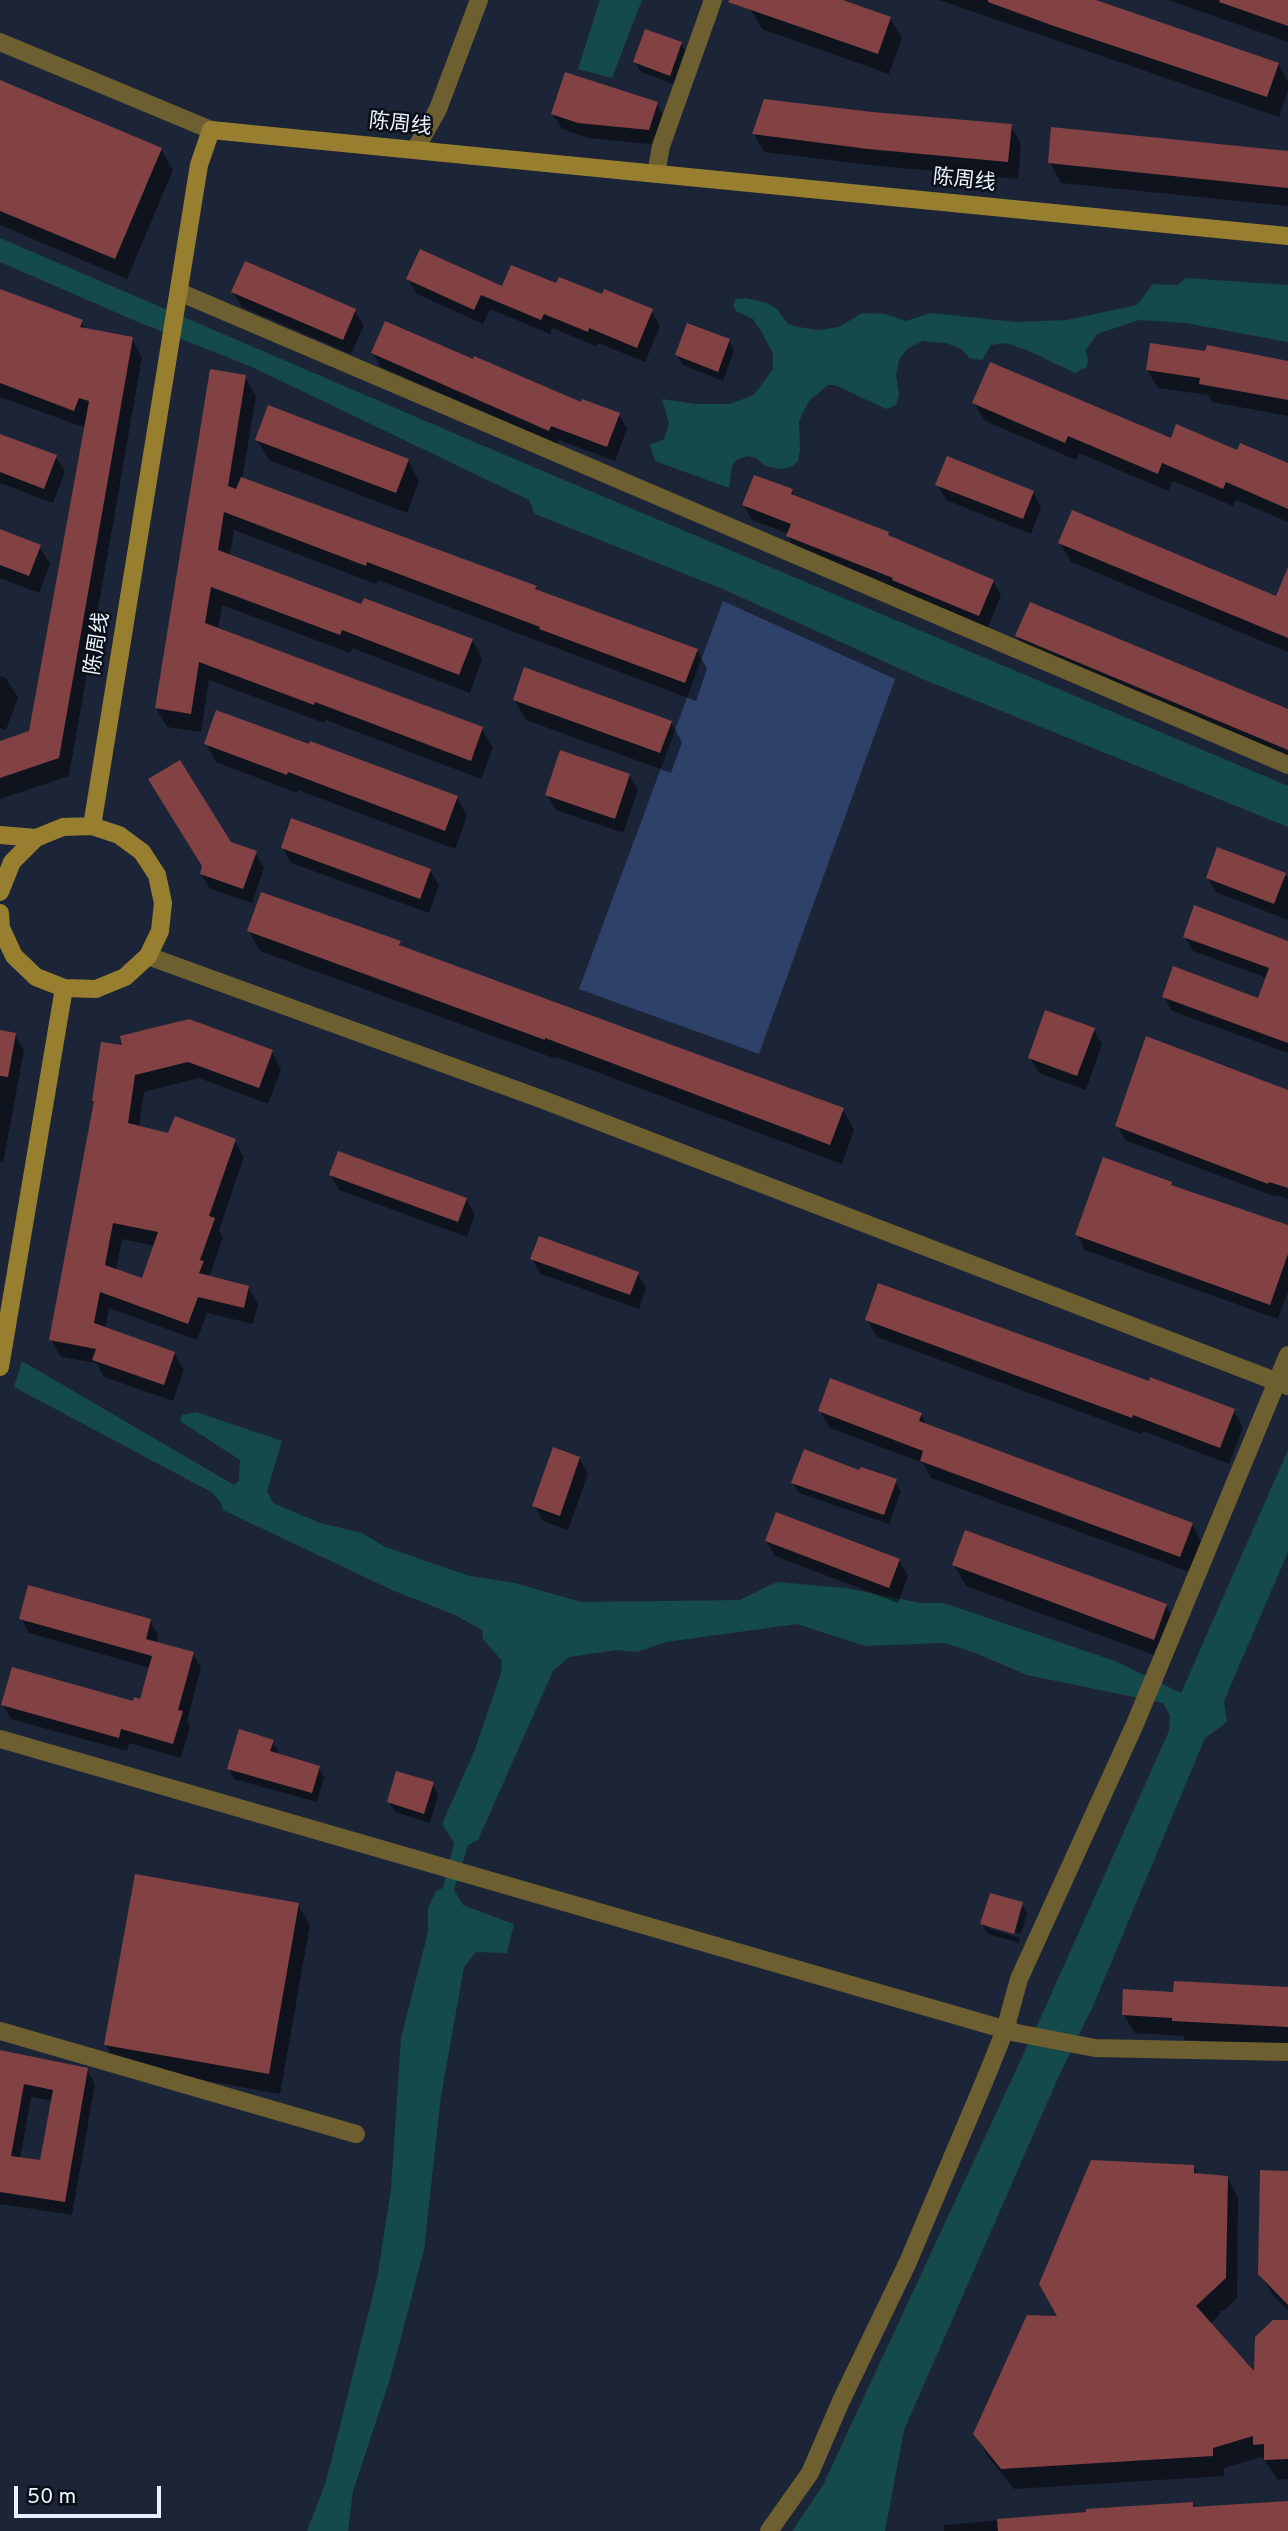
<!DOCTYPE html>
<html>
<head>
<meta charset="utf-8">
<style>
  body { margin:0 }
  #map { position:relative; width:1288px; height:2531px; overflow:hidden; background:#1c2537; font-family:Overpass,sans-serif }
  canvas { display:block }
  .scale { position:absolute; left:14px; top:2486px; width:147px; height:32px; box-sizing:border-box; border:4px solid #ebf1fe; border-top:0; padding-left:9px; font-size:21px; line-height:24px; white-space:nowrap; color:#ebf1fe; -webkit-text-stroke:5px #0a0e16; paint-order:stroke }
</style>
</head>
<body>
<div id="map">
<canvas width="1288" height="2531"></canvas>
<div class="scale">50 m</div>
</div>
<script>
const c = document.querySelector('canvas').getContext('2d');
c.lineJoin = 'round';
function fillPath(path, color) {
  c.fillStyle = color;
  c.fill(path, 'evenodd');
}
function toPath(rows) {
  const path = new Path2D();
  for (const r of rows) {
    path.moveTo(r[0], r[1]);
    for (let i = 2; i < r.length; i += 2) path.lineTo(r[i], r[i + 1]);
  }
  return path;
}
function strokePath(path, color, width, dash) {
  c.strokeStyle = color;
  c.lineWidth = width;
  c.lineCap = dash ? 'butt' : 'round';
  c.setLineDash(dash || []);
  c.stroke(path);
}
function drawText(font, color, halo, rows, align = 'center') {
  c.font = font + ' Overpass,"Noto Sans SC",sans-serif';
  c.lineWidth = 5;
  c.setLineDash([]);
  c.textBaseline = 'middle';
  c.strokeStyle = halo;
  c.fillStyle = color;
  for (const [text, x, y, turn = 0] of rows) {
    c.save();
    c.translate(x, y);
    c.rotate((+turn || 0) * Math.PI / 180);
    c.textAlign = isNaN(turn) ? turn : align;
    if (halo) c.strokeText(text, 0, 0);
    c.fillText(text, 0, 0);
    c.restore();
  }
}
fillPath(toPath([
  [723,601,895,679,759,1054,579,989]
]), '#2e4169');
fillPath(toPath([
  [600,0,642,0,612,78,578,69],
  [0,238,472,441,1288,786,1288,827,925,680,725,590,535,514,529,500,252,367,138,322,0,262],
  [1186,278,1288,285,1288,342,1185,323,1139,320,1097,334,1085,351,1088,359,1087,367,1075,373,1029,351,1006,343,991,345,982,360,969,358,962,349,946,343,923,341,907,349,899,360,896,375,899,395,896,405,886,409,835,385,828,385,809,401,799,421,800,449,798,461,793,466,782,469,765,466,756,458,747,456,736,460,732,466,729,488,655,461,650,445,664,439,669,424,662,399,695,404,730,404,754,395,773,369,773,354,763,334,753,319,736,311,733,305,736,299,745,298,764,302,776,308,788,324,798,327,820,330,839,327,862,313,885,314,906,321,931,313,1016,322,1067,320,1137,305,1153,284,1178,285],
  [22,1361,234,1485,239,1481,240,1460,180,1421,182,1415,196,1412,282,1441,267,1491,273,1503,320,1523,362,1533,385,1547,470,1576,515,1583,581,1602,740,1600,777,1582,846,1588,920,1603,944,1603,1115,1661,1181,1693,1288,1450,1288,1552,1224,1701,1227,1722,1205,1738,1093,2006,1058,2078,904,2430,885,2531,792,2531,823,2485,1045,2008,1169,1731,1170,1715,1163,1703,1027,1675,973,1652,944,1643,865,1646,797,1624,666,1642,637,1652,616,1650,569,1657,553,1671,478,1840,468,1845,454,1890,463,1905,514,1924,507,1953,476,1952,464,1967,441,2096,424,2250,390,2379,353,2491,348,2531,307,2531,326,2481,377,2279,391,2189,401,2038,428,1932,428,1908,436,1891,443,1888,454,1843,442,1824,474,1752,501,1673,502,1661,483,1639,482,1630,455,1615,392,1590,223,1510,221,1503,213,1493,14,1387]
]), '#154a4a');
fillPath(toPath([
  [753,0,838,0,890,18,902,38,889,74,762,29,750,9],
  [939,0,1092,0,1278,64,1288,82,1288,90,1279,117],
  [1168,0,1288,0,1288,42],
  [681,44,687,53,676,85,641,72,635,62],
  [0,82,161,149,173,170,127,279,0,225],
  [657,104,666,119,658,145,588,138,562,129,553,114],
  [871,114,1011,126,1021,144,1018,179,879,166,764,152,754,134],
  [1288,152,1288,206,1061,183,1050,163],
  [408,279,503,288,557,286,651,311,660,326,645,362,598,343,596,346,552,328,550,334,490,309,483,324,417,294],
  [0,290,81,321,86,330,132,339,142,357,69,776,0,799,0,743,36,731,86,428,0,397],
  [233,292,355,311,364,326,351,354,242,307],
  [729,341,734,351,723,381,683,365,677,355],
  [373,353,473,361,582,404,619,415,627,429,615,461,559,440,557,444,381,367],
  [1288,362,1288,416,1212,402,1208,395,1158,388,1147,370],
  [245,377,256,396,242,479,536,587,538,592,697,650,707,669,696,701,378,580,376,584,234,530,230,556,362,607,472,640,482,659,470,693,352,648,350,653,222,605,218,630,482,729,493,748,481,779,326,720,324,723,209,680,201,732,167,727,156,708],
  [974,403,1238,452,1288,464,1288,522,1236,500,1233,506,1173,481,1168,491,1079,453,1076,460,985,421],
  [0,436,56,457,65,472,53,503,0,483],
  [257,440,408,460,419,481,407,513,269,460],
  [937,484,1033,492,1041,507,1031,534,946,500],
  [791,491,795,497,888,534,890,538,993,581,1001,595,987,630,796,551,788,536,789,534,752,520,744,505],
  [0,531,39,546,50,564,39,593,0,578],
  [1060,543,1288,600,1288,652,1071,562],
  [1017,636,1288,711,1288,763,1028,655],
  [0,676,6,678,18,698,6,730,0,728],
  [514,700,671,722,682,742,671,773,526,720],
  [206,744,457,798,467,816,455,849,298,790,297,793,216,762],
  [629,775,638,790,623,833,556,810,547,795],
  [230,844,255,852,264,868,252,903,210,889,201,874],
  [283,848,430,870,439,885,429,913,291,863],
  [1218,849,1288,877,1288,920,1216,892,1208,878],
  [249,931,399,943,402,948,843,1110,854,1130,842,1164,557,1057,556,1059,260,951],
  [1185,937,1288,945,1288,1053,1172,1011,1164,997,1259,1000,1267,978,1193,951],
  [1093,1029,1102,1044,1086,1090,1039,1073,1030,1058],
  [0,1032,15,1035,24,1050,3,1163,0,1162],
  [125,1047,272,1052,281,1069,268,1104,199,1078,144,1092,139,1127,169,1135,234,1140,244,1157,219,1230,223,1237,210,1275,211,1278,248,1287,258,1304,253,1324,207,1313,197,1340,109,1308,105,1329,174,1353,184,1370,173,1401,104,1377,96,1363,61,1357,51,1340,95,1103,94,1100],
  [122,1239,155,1246,143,1280,116,1271],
  [1288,1092,1288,1199,1277,1195,1276,1197,1125,1140,1117,1125],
  [331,1175,466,1199,475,1214,467,1237,339,1190],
  [1171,1184,1174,1188,1288,1227,1288,1291,1278,1319,1085,1250,1077,1235],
  [532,1259,637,1273,646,1288,639,1309,541,1274],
  [867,1320,1150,1383,1233,1410,1243,1428,1229,1464,1143,1431,1141,1434,877,1337],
  [820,1411,921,1414,927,1426,1192,1524,1201,1541,1190,1572,931,1478,923,1463,830,1428],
  [579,1458,588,1474,568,1530,543,1521,534,1505],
  [860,1473,895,1481,901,1491,889,1524,799,1493,793,1483],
  [766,1541,899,1560,908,1576,898,1603,775,1556],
  [954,1565,1166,1606,1178,1626,1165,1659,966,1586],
  [21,1618,150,1621,158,1635,156,1644,193,1654,201,1668,187,1721,190,1727,181,1758,129,1743,127,1751,11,1719,3,1705,134,1703,141,1701,150,1668,29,1633],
  [272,1741,278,1751,277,1755,319,1768,324,1777,317,1802,234,1779,229,1769],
  [432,1784,438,1794,430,1823,395,1812,389,1802],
  [1022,1904,1027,1914,1021,1934,988,1925,988,1928,1020,1938,1019,1943,988,1934,982,1924],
  [298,1905,310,1925,280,2094,118,2065,106,2045],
  [1288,1988,1288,2045,1185,2040,1183,2036,1135,2033,1123,2014,1175,1993],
  [0,2053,87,2070,95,2084,72,2215,0,2204],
  [31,2097,53,2101,42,2162,20,2159],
  [1193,2166,1199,2175,1227,2177,1238,2198,1237,2298,1225,2310,1220,2310,1220,2314,1210,2324,1256,2376,1288,2322,1288,2479,1278,2480,1262,2457,1224,2468,1224,2476,1014,2489,987,2455,975,2434,1060,2318],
  [1288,2173,1288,2311,1272,2294,1260,2273],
  [1288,2502,1288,2531,944,2531,944,2525,1192,2503,1195,2509]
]), '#0007');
fillPath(toPath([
  [729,0,843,0,891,17,878,54,728,2],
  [988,0,1096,0,1279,63,1267,97,1051,25,988,2],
  [1220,0,1288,0,1288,26,1219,2],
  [645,29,682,42,670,76,633,62],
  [565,72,658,102,649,130,578,123,551,114],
  [0,80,162,148,115,259,0,211],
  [764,99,872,112,1012,124,1008,162,868,149,752,134],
  [1051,127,1288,151,1288,188,1048,163],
  [420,249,502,286,511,265,556,283,559,277,602,294,604,289,653,309,637,348,589,328,588,332,544,314,541,320,481,295,474,310,406,279],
  [245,261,356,309,343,340,231,292],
  [0,289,83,320,80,327,133,337,59,758,0,778,0,741,29,731,89,401,79,398,74,411,0,383],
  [385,321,473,359,474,356,581,402,582,399,620,413,607,447,551,426,549,431,371,353],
  [687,323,730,339,718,372,675,355],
  [1150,343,1205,351,1207,345,1288,361,1288,400,1199,384,1200,378,1146,370],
  [990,362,1171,438,1176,424,1237,450,1240,443,1288,463,1288,509,1226,482,1223,489,1162,463,1158,474,1068,436,1065,443,972,403],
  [210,369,246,375,228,486,236,489,241,477,537,586,535,589,698,649,685,683,539,629,540,627,367,562,366,566,224,512,218,550,361,604,364,598,473,639,459,675,342,630,340,635,211,587,205,623,483,727,471,761,315,702,314,705,199,662,191,714,155,708],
  [268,405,409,459,396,493,255,440],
  [0,434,57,455,44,489,0,472],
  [947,456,1034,491,1023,519,935,485],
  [754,475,793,489,791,494,889,532,888,535,994,580,979,616,892,580,893,578,786,536,791,524,742,505],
  [1072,510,1276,596,1288,567,1288,638,1058,543],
  [0,529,41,545,29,576,0,565],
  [1030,602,1288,709,1288,750,1015,636],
  [524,667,672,721,660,753,513,700],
  [216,710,309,744,310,741,458,796,445,831,288,772,287,775,204,744],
  [560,750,630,774,615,819,545,795],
  [180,760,231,842,257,851,243,889,200,874,202,866,148,779],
  [291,818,431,869,420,899,281,848],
  [1217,847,1286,873,1274,904,1206,878],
  [261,892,401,941,399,945,844,1108,830,1145,545,1038,545,1040,247,931],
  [1194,905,1288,941,1288,1043,1162,997,1173,966,1258,998,1269,968,1183,937],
  [1045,1010,1095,1028,1077,1076,1028,1058],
  [189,1019,273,1050,259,1088,188,1062,135,1075,128,1123,168,1133,175,1116,236,1139,209,1216,215,1218,200,1260,204,1261,199,1273,249,1286,244,1308,198,1297,188,1324,100,1292,94,1323,175,1352,164,1385,92,1360,96,1349,49,1340,94,1101,92,1101,101,1042,122,1045,120,1036],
  [113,1223,158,1232,142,1278,105,1265],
  [0,1030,16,1033,8,1077,0,1076],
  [1146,1036,1288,1090,1288,1188,1269,1182,1268,1184,1115,1126],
  [338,1151,467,1198,458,1222,329,1175],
  [1103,1157,1172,1182,1171,1185,1288,1225,1288,1254,1270,1305,1075,1235],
  [539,1236,639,1272,630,1295,530,1259],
  [878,1283,1149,1381,1150,1377,1235,1409,1220,1448,1133,1415,1132,1418,865,1320],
  [830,1378,922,1413,919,1421,1193,1523,1180,1557,920,1461,923,1451,818,1411],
  [553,1447,580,1457,560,1516,532,1506],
  [804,1449,859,1470,861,1467,897,1479,884,1515,791,1483],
  [776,1512,900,1559,889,1588,765,1541],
  [965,1530,1167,1604,1154,1640,952,1565],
  [28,1585,151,1619,146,1639,194,1652,178,1710,183,1711,173,1744,121,1729,119,1738,1,1705,12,1667,133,1701,134,1697,140,1699,152,1656,19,1619],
  [239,1729,274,1740,270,1751,320,1766,312,1793,227,1769],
  [396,1771,434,1782,424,1814,387,1802],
  [135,1874,299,1903,269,2074,104,2045],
  [990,1893,1023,1902,1014,1934,980,1924],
  [1174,1981,1288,1987,1288,2027,1172,2021,1172,2018,1122,2015,1123,1989,1173,1992],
  [0,2050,88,2068,65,2202,0,2192],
  [24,2084,53,2090,40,2160,11,2156],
  [1091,2160,1194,2165,1194,2173,1228,2176,1226,2278,1196,2306,1254,2371,1255,2337,1273,2320,1288,2320,1288,2459,1264,2460,1264,2444,1253,2445,1253,2436,1213,2448,1213,2456,1001,2469,973,2434,1027,2315,1057,2316,1039,2284],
  [1260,2170,1288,2171,1288,2305,1258,2274],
  [1288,2501,1288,2531,998,2531,997,2519,1086,2512,1086,2509,1193,2502,1193,2507]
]), '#824142');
strokePath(toPath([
  [415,150,438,109,479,0],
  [656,174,661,146,713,0],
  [179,292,1288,765],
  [0,2031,356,2134],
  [769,2531,810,2473,841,2401,908,2262,987,2075,1005,2030,1019,1979,1135,1724,1288,1355]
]), '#6e5f31', 18);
strokePath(toPath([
  [0,42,211,130],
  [148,956,541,1099,1288,1386],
  [0,1739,1017,2033,1095,2048,1288,2052]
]), '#6e5f31', 18);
strokePath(toPath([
  [92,826,199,165,211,130,1288,236],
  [0,835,36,838],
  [0,892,12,862,36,838,63,827,92,826,119,835,142,852,157,875,163,903,160,931,148,956,125,977,96,989,64,988,36,977,14,956,1,928,0,913],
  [0,1367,64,988]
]), '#987f30', 18);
drawText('21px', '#ebf1fe', '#0a0e16', [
  ["陈周线",400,126,6],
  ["陈周线",964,182,6],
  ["陈周线",99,644,-81]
]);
</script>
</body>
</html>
